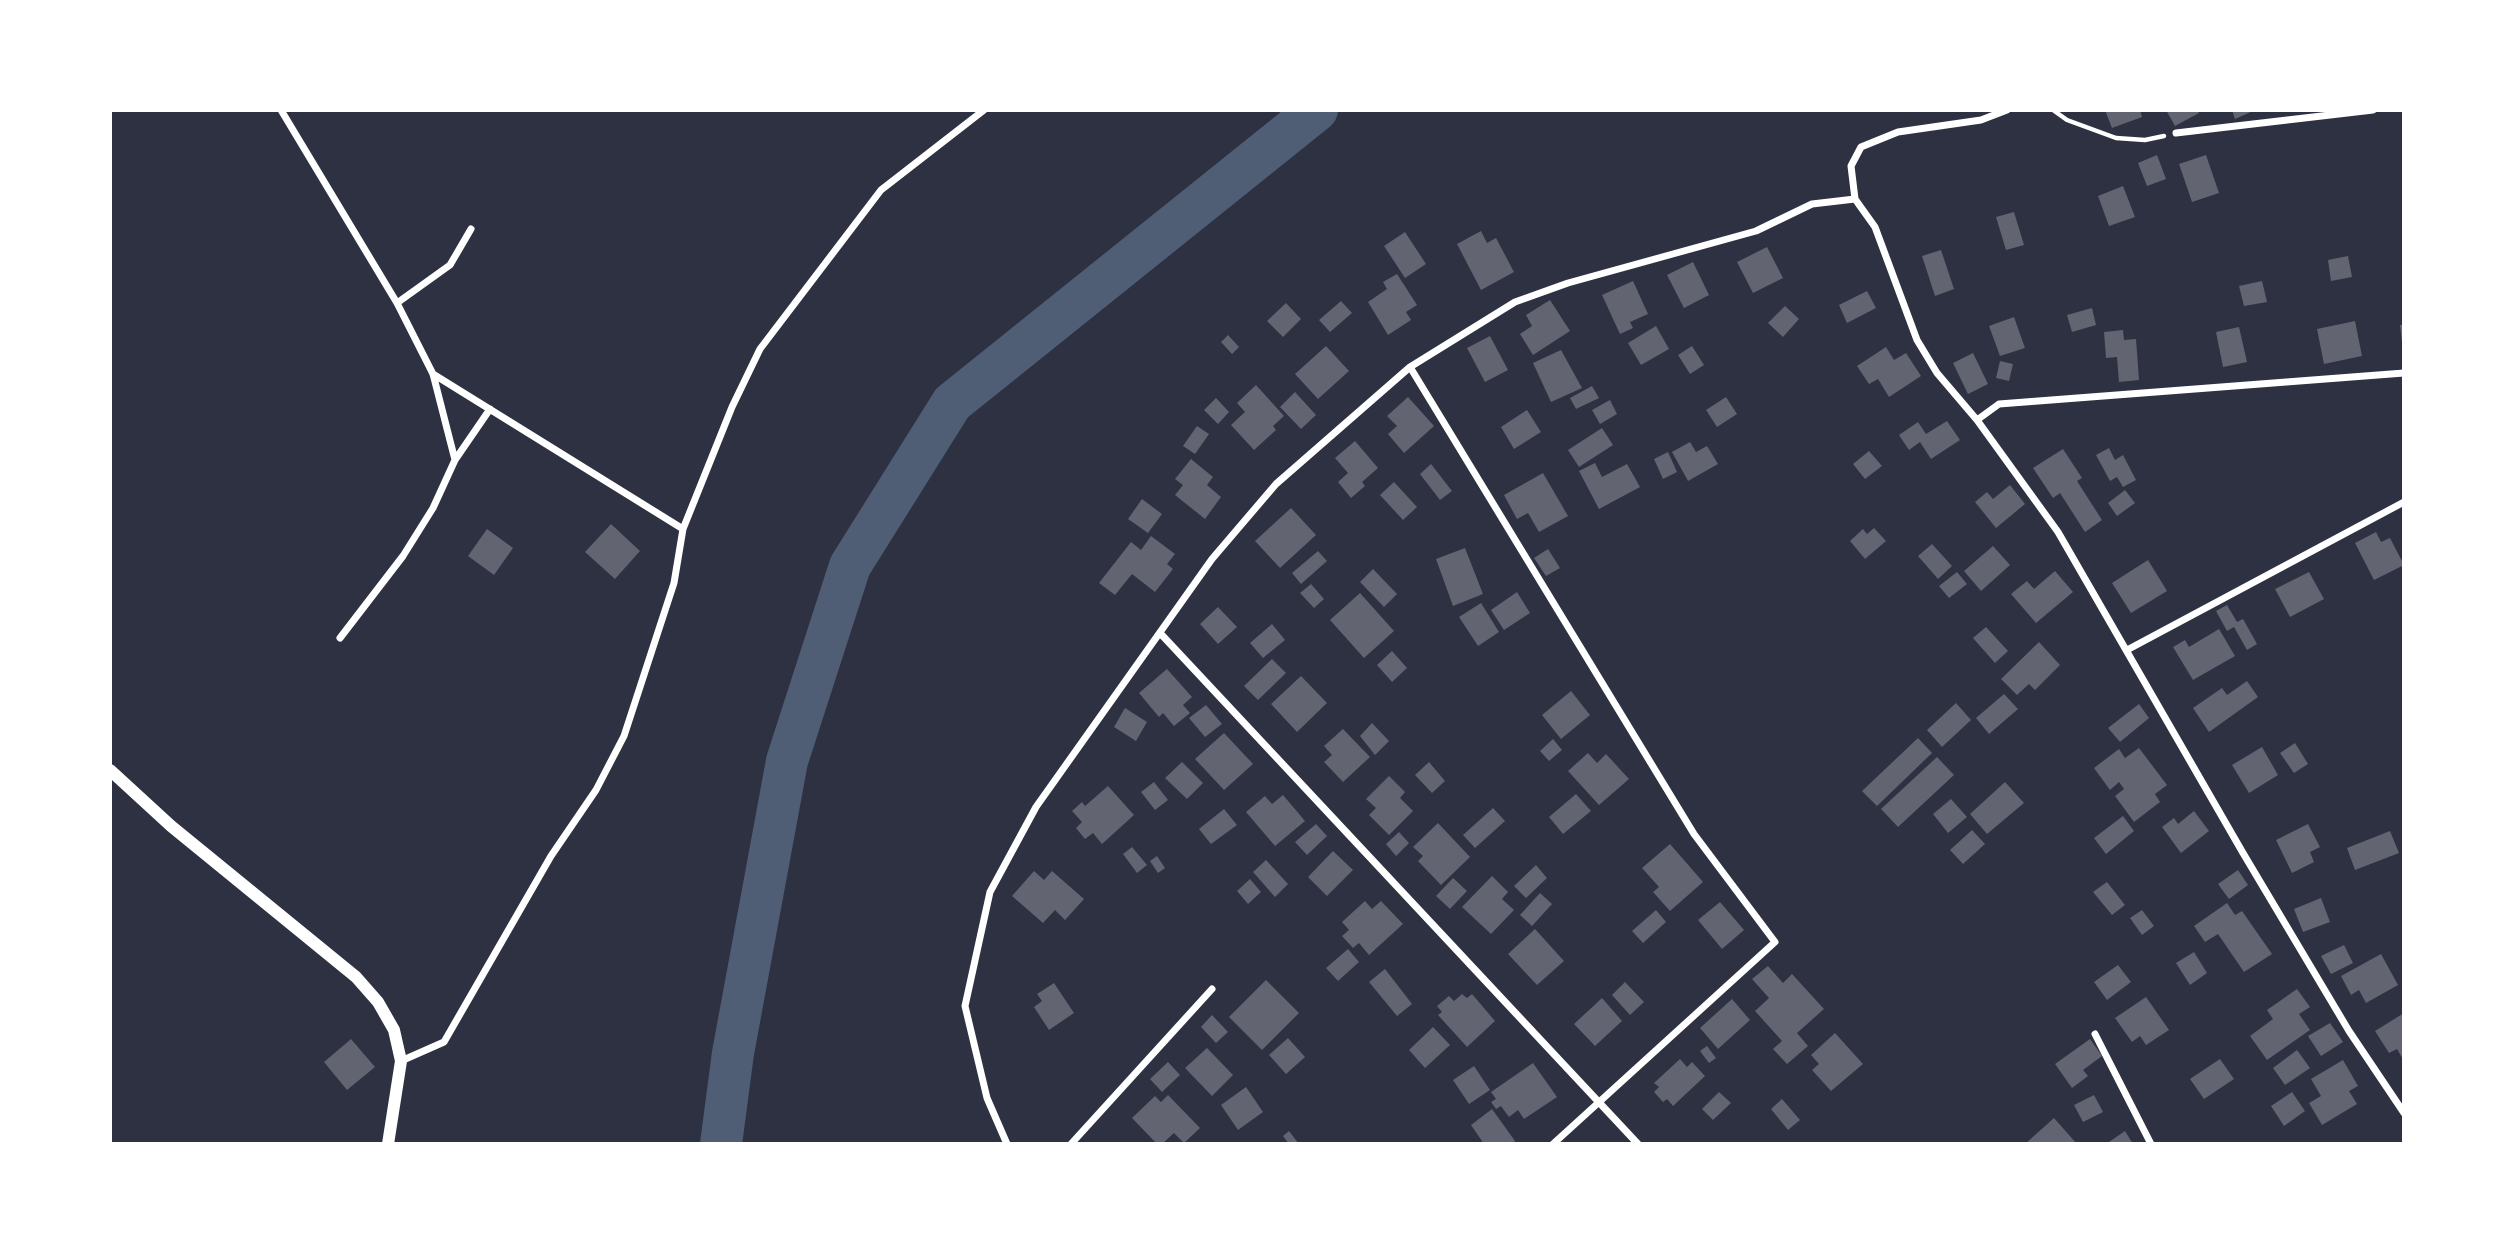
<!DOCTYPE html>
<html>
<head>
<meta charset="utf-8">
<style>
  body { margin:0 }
  #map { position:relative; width:2514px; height:1254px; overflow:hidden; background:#2d3142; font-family:"IBM Plex Sans",sans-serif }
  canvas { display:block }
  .frame { position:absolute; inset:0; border:112px solid #fff; pointer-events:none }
</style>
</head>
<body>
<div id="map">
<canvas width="2514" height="1254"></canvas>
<div class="frame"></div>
</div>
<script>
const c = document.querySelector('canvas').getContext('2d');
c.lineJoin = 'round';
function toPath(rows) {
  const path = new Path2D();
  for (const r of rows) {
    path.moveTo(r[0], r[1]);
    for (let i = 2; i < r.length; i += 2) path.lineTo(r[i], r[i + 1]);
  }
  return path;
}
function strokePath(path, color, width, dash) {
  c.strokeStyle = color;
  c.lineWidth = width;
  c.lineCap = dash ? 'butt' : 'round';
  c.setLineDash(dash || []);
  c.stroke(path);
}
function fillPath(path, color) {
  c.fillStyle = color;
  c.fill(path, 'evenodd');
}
strokePath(toPath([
  [721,1144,733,1053,787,761,850,566,952,403,1317,110]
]), '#4f5d75', 42);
fillPath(toPath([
  [2105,110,2140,110,2142,117,2112,128],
  [2166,110,2197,110,2199,113,2175,126],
  [2232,110,2255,110,2235,119],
  [2157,155,2166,179,2147,186,2138,163],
  [2206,155,2219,193,2192,202,2179,164],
  [2123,186,2135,217,2109,226,2098,196],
  [2014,212,2024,245,2006,250,1996,217],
  [1481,231,1487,243,1496,238,1514,272,1481,290,1457,244],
  [1405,232,1426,264,1405,278,1384,246],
  [1767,247,1783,278,1753,293,1737,262],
  [1941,250,1954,289,1935,296,1922,256],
  [2348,256,2352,277,2331,281,2328,260],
  [1693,262,1709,295,1684,308,1667,275],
  [1397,274,1417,305,1406,312,1411,320,1388,335,1368,302,1387,289,1383,282],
  [1633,281,1648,314,1630,322,1633,328,1620,334,1602,295],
  [2262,281,2267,302,2244,306,2239,286],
  [1867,291,1876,308,1847,323,1839,305],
  [1550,300,1570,331,1533,355,1520,334,1532,326,1526,315],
  [1341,301,1352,313,1330,332,1319,320],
  [1286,303,1301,319,1283,337,1267,321],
  [1785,306,1799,319,1783,337,1768,323],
  [2092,308,2096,325,2072,332,2067,315],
  [2014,317,2025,348,2000,356,1989,326],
  [2355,321,2362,356,2324,364,2317,329],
  [2400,325,2404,325,2404,342,2402,342],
  [1656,326,1669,349,1641,365,1628,343],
  [2239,327,2247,362,2223,367,2216,332],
  [2123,330,2124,340,2136,339,2139,380,2119,382,2117,357,2106,358,2104,332],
  [1228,335,1239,347,1232,354,1221,342],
  [1490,336,1508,370,1485,382,1467,348],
  [1326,346,1349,371,1318,399,1295,374],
  [1692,346,1704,365,1690,374,1678,355],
  [1886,347,1894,360,1906,353,1921,376,1889,397,1878,379,1869,384,1857,366],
  [1561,350,1582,388,1551,402,1533,363],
  [1973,353,1988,384,1968,394,1953,363],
  [2000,361,2013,364,2009,381,1996,378],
  [1256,385,1284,416,1273,426,1276,430,1254,450,1231,425,1245,412,1237,403],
  [1592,386,1599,398,1576,409,1570,398],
  [1295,392,1316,415,1301,429,1280,407],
  [1408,397,1434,426,1404,453,1388,434,1397,426,1387,416],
  [1726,397,1737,414,1717,427,1706,410],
  [1216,398,1229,412,1218,424,1204,410],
  [1610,400,1617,414,1600,424,1592,410],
  [1527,410,1541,432,1514,449,1501,427],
  [1947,421,1960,440,1931,459,1920,442,1909,450,1899,435,1918,422,1926,434],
  [1197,426,1209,434,1195,454,1183,446],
  [1602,428,1613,445,1579,467,1568,450],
  [1355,441,1378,468,1362,482,1365,486,1351,498,1338,482,1348,473,1335,458],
  [1690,442,1696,452,1707,446,1718,464,1688,481,1672,452],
  [2109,448,2115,460,2123,455,2136,480,2123,487,2117,477,2110,481,2096,455],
  [2063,449,2082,478,2077,481,2102,520,2085,532,2060,493,2053,498,2033,468],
  [1869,451,1882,466,1865,479,1853,464],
  [1668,452,1677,472,1663,479,1654,459],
  [1191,459,1213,477,1207,485,1221,497,1205,519,1175,495,1183,485,1175,479],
  [1595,463,1602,477,1627,464,1640,487,1599,509,1579,471],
  [1431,464,1452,491,1440,500,1420,474],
  [1543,473,1568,516,1539,532,1528,513,1517,519,1504,495],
  [1394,482,1417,507,1403,520,1380,495],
  [2010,485,2025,504,1996,528,1975,502,1987,492,1993,499],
  [2125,490,2135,503,2117,516,2108,503],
  [1142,499,1162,514,1148,533,1128,519],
  [1291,508,1316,535,1280,568,1255,541],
  [611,524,640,551,615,579,585,552],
  [1874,528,1886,541,1865,559,1850,541,1863,529,1867,534],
  [487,529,513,548,494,575,468,556],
  [2376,532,2381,542,2390,538,2404,565,2374,580,2355,543],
  [1151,536,1175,554,1167,564,1173,569,1155,592,1132,574,1115,595,1099,583,1131,542,1141,550],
  [1932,544,1952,566,1938,579,1918,556],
  [1993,546,2010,565,1981,591,1964,571],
  [1465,548,1483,594,1453,606,1436,559],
  [1548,549,1560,568,1546,576,1534,558],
  [1318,551,1327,561,1301,584,1292,573],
  [2148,560,2167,591,2131,613,2112,583],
  [1373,569,1397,594,1384,607,1360,582],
  [2055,571,2073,592,2036,623,2011,594,2027,581,2034,589],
  [1957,572,1967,584,1949,598,1939,586],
  [2309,572,2324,599,2290,617,2275,589],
  [1311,584,1324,599,1314,608,1300,593],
  [1517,592,1530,613,1504,630,1491,610],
  [1360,593,1394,631,1364,658,1330,620],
  [1481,603,1499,632,1478,646,1459,617],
  [2227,605,2237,622,2243,619,2257,644,2247,650,2234,627,2227,631,2216,611],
  [1218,607,1237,627,1218,644,1200,624],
  [1272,624,1285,640,1263,658,1250,643],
  [1986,627,2008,651,1995,663,1973,638],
  [2219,629,2235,656,2193,680,2173,647,2185,640,2189,647],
  [2039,642,2060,665,2035,690,2029,684,2017,695,2001,679],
  [1392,651,1407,668,1392,682,1377,665],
  [1272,659,1286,673,1258,700,1244,686],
  [1167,669,1192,697,1183,705,1190,713,1174,726,1163,713,1159,717,1139,693],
  [1301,676,1327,703,1297,732,1271,704],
  [2247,681,2258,697,2209,732,2193,708,2222,688,2227,695],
  [1571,691,1590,715,1561,739,1542,715],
  [2004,694,2018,709,1989,734,1976,718],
  [1956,703,1971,720,1942,747,1927,730],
  [2139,704,2149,718,2120,742,2108,728],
  [1206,705,1222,724,1205,737,1189,718],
  [1125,708,1147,722,1136,741,1114,727],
  [1372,723,1389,741,1375,755,1360,736],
  [1343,729,1370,757,1343,782,1324,762,1332,755,1324,746],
  [1224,733,1253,764,1224,790,1195,759],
  [1918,738,1932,753,1877,806,1862,791],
  [1553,739,1562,750,1549,761,1540,751],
  [2295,743,2308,764,2294,773,2280,753],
  [2262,747,2278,775,2249,793,2232,765],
  [2139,748,2167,785,2155,794,2160,802,2134,822,2115,796,2124,789,2119,782,2110,790,2094,768,2119,749,2125,758],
  [1588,753,1597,763,1606,754,1629,779,1599,805,1568,771],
  [1937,757,1954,775,1898,827,1881,809],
  [1182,762,1203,783,1187,799,1165,778],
  [1429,762,1445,781,1432,793,1415,775],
  [1389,776,1405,792,1400,798,1413,811,1389,835,1369,815,1376,808,1366,799],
  [1154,782,1168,800,1155,810,1141,792],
  [2005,782,2024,803,1987,834,1970,814],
  [1108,786,1134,815,1102,844,1093,833,1085,839,1076,828,1082,822,1072,811,1082,802,1085,806],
  [1576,794,1591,811,1563,834,1549,817],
  [1283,795,1305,821,1275,846,1246,812,1265,796,1272,804],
  [1951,799,1967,817,1948,833,1933,814],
  [1493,808,1505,821,1475,848,1463,835],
  [1224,809,1237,825,1211,844,1199,829],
  [2194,811,2209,831,2181,853,2162,827,2174,818,2178,824],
  [2123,816,2134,831,2106,854,2094,838],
  [1438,823,1470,857,1441,885,1418,861,1423,856,1413,847],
  [1316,824,1327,836,1307,855,1295,842],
  [2308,824,2320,847,2310,852,2314,862,2292,873,2276,840],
  [1972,830,1985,844,1963,864,1950,850],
  [2390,831,2399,853,2355,870,2347,848],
  [1399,832,1409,843,1396,856,1386,844],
  [1670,844,1703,882,1670,911,1653,892,1659,887,1642,868],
  [1132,847,1147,865,1137,873,1123,854],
  [1333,851,1353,870,1327,896,1308,877],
  [1157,856,1165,868,1158,873,1150,861],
  [1266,860,1288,884,1275,897,1253,872],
  [1536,865,1547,878,1526,898,1514,886],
  [2238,870,2248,885,2229,899,2218,884],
  [1034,871,1044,880,1052,871,1084,899,1065,920,1055,910,1043,923,1012,896],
  [1492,876,1508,892,1502,899,1514,910,1491,934,1462,907],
  [1453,878,1467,891,1450,909,1436,896],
  [1250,879,1261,892,1248,904,1237,891],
  [2107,882,2125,905,2112,915,2093,892],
  [1540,893,1552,904,1532,926,1520,915],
  [2321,898,2330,922,2303,932,2294,909],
  [1365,901,1372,909,1381,901,1403,924,1369,955,1359,943,1353,948,1342,936,1349,930,1342,922],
  [1720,902,1744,930,1722,949,1698,920],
  [2227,903,2235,915,2242,911,2272,954,2244,972,2218,934,2205,942,2194,926],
  [1656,910,1666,922,1643,943,1632,931],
  [2142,910,2154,926,2142,935,2130,918],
  [1535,929,1564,961,1537,985,1508,954],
  [2344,945,2353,963,2331,974,2321,956],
  [1348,949,1359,962,1338,981,1326,968],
  [2194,952,2207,973,2190,985,2176,963],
  [2381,954,2398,985,2366,1003,2359,990,2351,995,2341,976],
  [2118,965,2131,982,2107,1000,2094,982],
  [1768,966,1783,983,1792,974,1824,1009,1797,1033,1808,1046,1787,1064,1773,1049,1782,1041,1755,1011,1769,998,1752,979],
  [1385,969,1412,1004,1397,1016,1369,982],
  [1266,980,1299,1013,1262,1050,1229,1017],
  [1625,982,1644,1002,1630,1015,1612,995],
  [1054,983,1074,1013,1049,1030,1034,1007,1042,1001,1037,994],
  [2297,989,2310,1007,2299,1014,2310,1030,2267,1060,2250,1036,2273,1019,2267,1010],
  [1462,994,1467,998,1472,994,1495,1021,1467,1047,1438,1015,1442,1012,1437,1006,1449,996,1454,1001],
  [2146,997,2169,1030,2146,1045,2140,1036,2132,1042,2115,1018],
  [1602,998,1622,1021,1595,1046,1574,1024],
  [1732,999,1750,1020,1718,1049,1700,1028],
  [2404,1013,2404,1061,2397,1049,2389,1053,2375,1031],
  [1212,1015,1228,1032,1216,1043,1201,1027],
  [2330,1023,2343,1042,2321,1056,2308,1036],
  [1433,1027,1450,1045,1425,1068,1409,1050],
  [1835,1033,1863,1064,1831,1091,1812,1070,1819,1064,1811,1055],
  [1288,1038,1305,1057,1286,1074,1269,1055],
  [351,1039,375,1067,347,1090,324,1062],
  [2090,1039,2102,1056,2083,1070,2088,1076,2072,1088,2055,1064],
  [1707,1046,1716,1058,1709,1063,1700,1051],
  [1207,1048,1233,1075,1212,1096,1185,1068],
  [2297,1050,2310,1068,2285,1085,2273,1068],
  [1680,1059,1687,1067,1692,1062,1705,1076,1673,1106,1667,1099,1663,1102,1654,1092,1659,1087,1654,1083],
  [2220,1059,2234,1079,2204,1099,2190,1079],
  [2343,1060,2358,1086,2349,1091,2357,1104,2322,1125,2309,1103,2321,1096,2311,1079],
  [1168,1062,1180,1075,1162,1092,1150,1079],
  [1533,1063,1557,1097,1524,1119,1518,1110,1509,1117,1501,1106,1496,1109,1491,1102,1496,1099,1491,1092],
  [1474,1066,1490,1090,1469,1104,1453,1080],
  [1246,1087,1263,1112,1238,1130,1221,1105],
  [1719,1092,1731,1103,1713,1120,1702,1109],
  [2292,1092,2305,1111,2284,1126,2271,1106],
  [1168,1095,1200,1128,1184,1143,1174,1133,1162,1144,1157,1144,1132,1118,1155,1096,1161,1102],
  [2094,1095,2103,1112,2083,1122,2074,1105],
  [1782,1099,1800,1120,1788,1130,1771,1109],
  [1492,1109,1515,1141,1511,1144,1484,1144,1471,1125],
  [2054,1118,2077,1144,2025,1144],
  [1289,1131,1299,1144,1289,1144,1283,1136],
  [2125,1131,2133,1144,2106,1144]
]), '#626471');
strokePath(toPath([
  [2053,110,2067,120,2116,138,2145,140,2164,136]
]), '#fff', 4.5);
strokePath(toPath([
  [281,110,397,303,433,374,455,460,433,508,403,556,340,638],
  [2007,110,1981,120,1898,132,1861,147,1851,166,1855,199,1875,227,1917,340,1937,373,1977,420,2058,532,2243,853,2349,1031,2404,1113],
  [2176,133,2373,110],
  [397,303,450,265,471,229],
  [1410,367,1694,834,1775,942,1553,1144],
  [433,374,683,529],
  [1977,420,1999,404,2404,373],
  [455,460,490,409],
  [1160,633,1638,1144],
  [2127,650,2404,502],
  [2095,1034,2151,1144],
  [401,1061,444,1042,551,856,596,790,624,736,674,583,683,529,732,407,760,349,881,190,984,110],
  [1007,1144,987,1098,965,1006,990,892,1036,807,1212,559,1276,484,1410,367,1515,302,1568,283,1756,231,1812,204,1855,199],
  [1071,1144,1212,989]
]), '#fff', 7);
strokePath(toPath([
  [110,770,171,826,356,977,378,1002,394,1030,401,1061,388,1144]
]), '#fff', 12);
</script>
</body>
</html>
